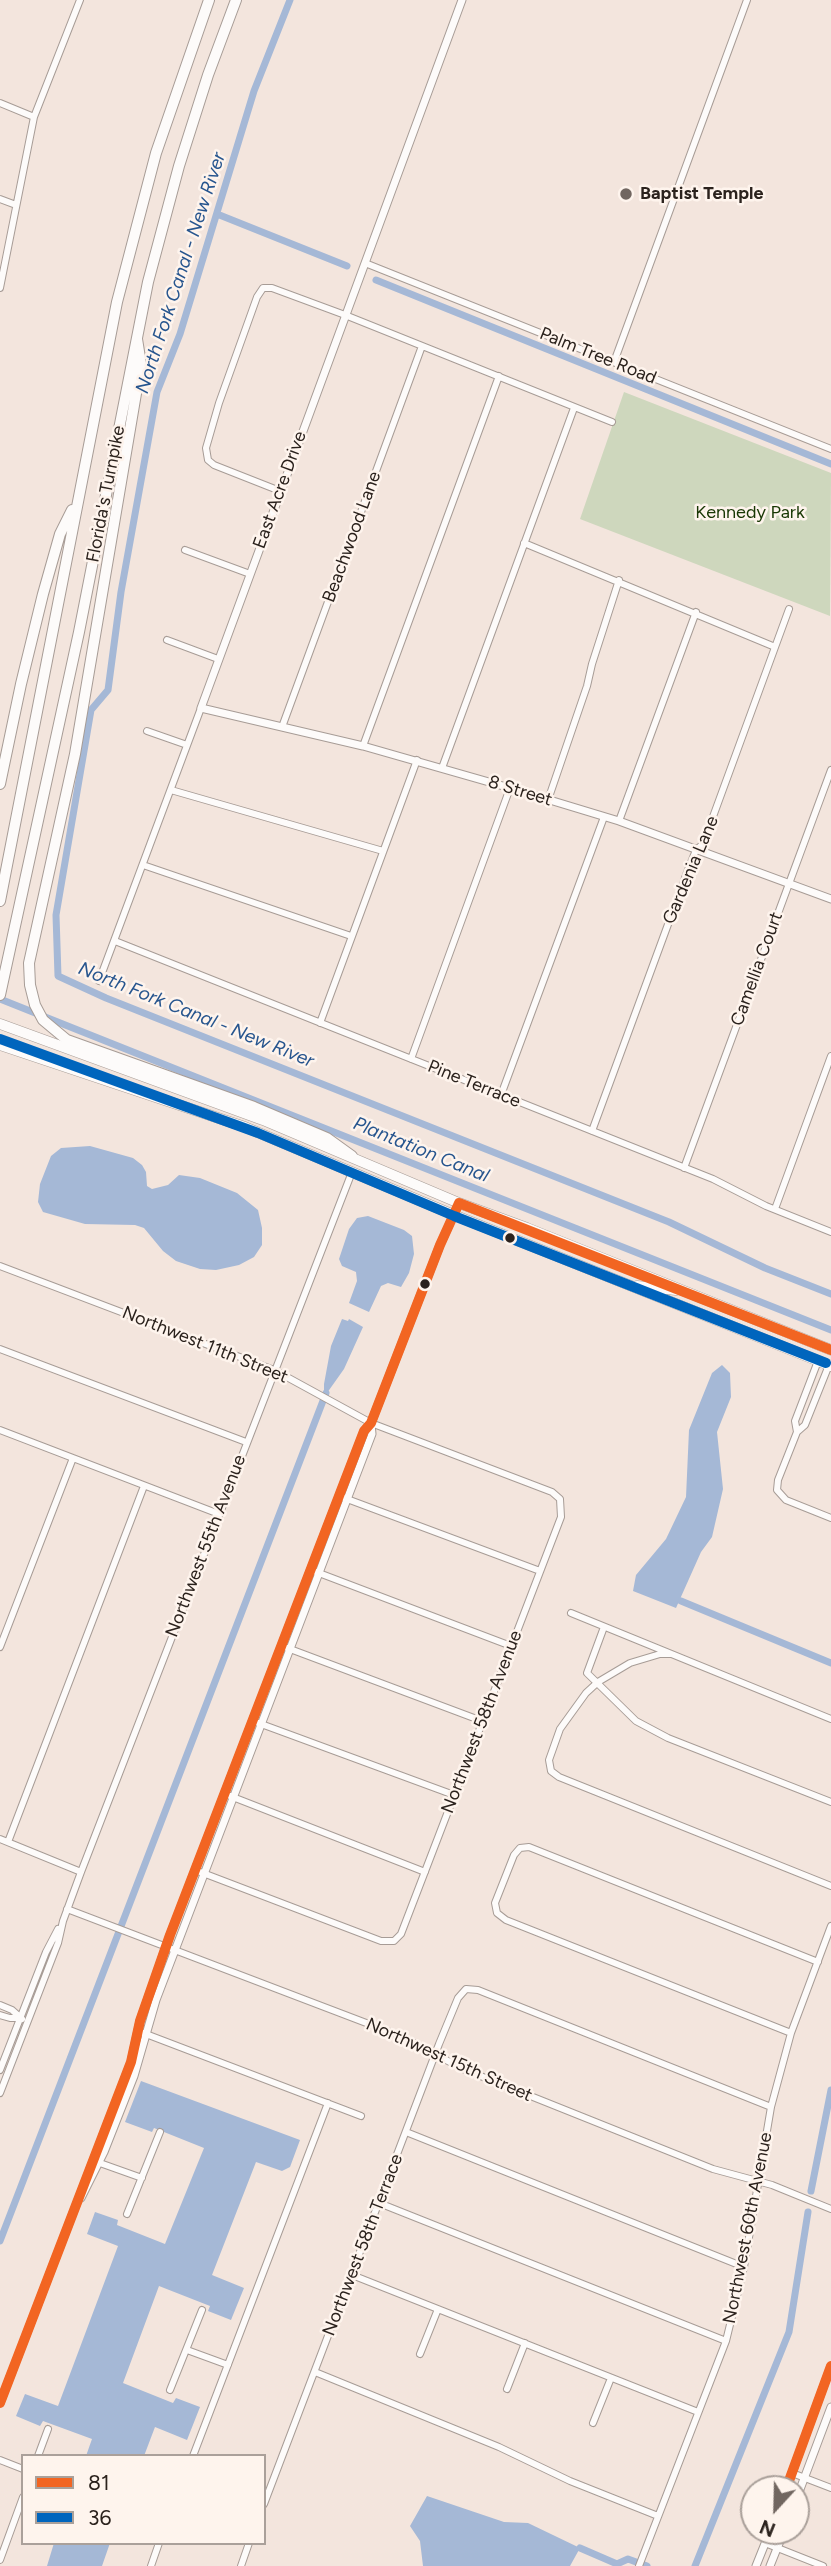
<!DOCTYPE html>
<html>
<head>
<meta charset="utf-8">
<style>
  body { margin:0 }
  #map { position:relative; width:831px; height:2566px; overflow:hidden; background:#f3e5dd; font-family:Figtree,sans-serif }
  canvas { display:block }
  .legend { position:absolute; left:21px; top:2454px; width:245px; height:91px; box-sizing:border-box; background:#fef4ed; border:2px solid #aaa09a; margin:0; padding:9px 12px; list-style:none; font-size:21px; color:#2b221d }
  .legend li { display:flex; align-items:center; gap:14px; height:35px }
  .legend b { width:35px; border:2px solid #aaa09a }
  .north { position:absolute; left:740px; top:2475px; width:70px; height:70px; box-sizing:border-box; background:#fef4ed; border:2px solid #aaa09a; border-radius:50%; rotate:202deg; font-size:19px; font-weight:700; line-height:28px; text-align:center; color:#2b221d }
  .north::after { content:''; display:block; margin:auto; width:24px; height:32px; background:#716660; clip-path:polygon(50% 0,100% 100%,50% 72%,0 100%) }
</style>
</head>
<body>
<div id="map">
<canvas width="831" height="2566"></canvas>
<ul class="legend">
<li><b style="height:9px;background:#f26522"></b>81</li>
<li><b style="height:9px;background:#0065bd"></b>36</li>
</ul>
<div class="north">N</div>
</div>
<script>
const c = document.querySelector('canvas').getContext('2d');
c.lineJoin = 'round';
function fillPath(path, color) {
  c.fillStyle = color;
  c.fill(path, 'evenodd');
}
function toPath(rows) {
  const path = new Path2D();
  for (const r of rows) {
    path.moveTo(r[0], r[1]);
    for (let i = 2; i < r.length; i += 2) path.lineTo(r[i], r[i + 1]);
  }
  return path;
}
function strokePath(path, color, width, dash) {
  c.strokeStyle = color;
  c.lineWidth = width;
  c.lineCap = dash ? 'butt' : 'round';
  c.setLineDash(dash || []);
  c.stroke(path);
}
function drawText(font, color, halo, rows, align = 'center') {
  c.font = font + ' Figtree,sans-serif';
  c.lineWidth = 5;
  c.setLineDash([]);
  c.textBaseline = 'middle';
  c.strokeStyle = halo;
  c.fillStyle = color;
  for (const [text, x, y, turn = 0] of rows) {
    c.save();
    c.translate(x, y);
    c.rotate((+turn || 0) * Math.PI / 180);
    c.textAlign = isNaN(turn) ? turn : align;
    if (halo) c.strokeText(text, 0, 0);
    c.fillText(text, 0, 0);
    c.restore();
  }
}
fillPath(toPath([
  [624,392,831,473,830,616,580,519]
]), '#ced7bd');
fillPath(toPath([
  [90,1146,133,1158,142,1165,146,1172,147,1186,152,1189,168,1185,179,1175,200,1178,237,1193,258,1210,262,1228,262,1245,254,1257,239,1265,216,1270,200,1269,176,1261,163,1251,144,1228,135,1225,85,1224,43,1212,38,1202,40,1184,51,1156,61,1148],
  [368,1216,404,1230,412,1236,414,1254,409,1273,401,1287,388,1283,381,1286,369,1312,349,1303,357,1281,356,1272,342,1266,339,1259,349,1229,357,1218],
  [342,1319,348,1321,349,1319,363,1327,344,1369,327,1393,324,1390,324,1384,331,1346],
  [722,1365,730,1373,731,1397,717,1432,723,1489,712,1537,701,1552,676,1608,633,1591,636,1575,666,1539,686,1497,689,1430,712,1373],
  [141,2081,300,2140,290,2167,282,2171,256,2162,212,2275,244,2288,231,2320,208,2311,210,2306,159,2286,123,2383,173,2403,176,2398,200,2407,187,2440,155,2427,144,2456,86,2456,92,2439,43,2421,40,2426,16,2416,25,2394,58,2406,118,2246,87,2234,95,2212,118,2220,117,2225,165,2244,204,2148,154,2128,152,2132,125,2122],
  [427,2496,504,2522,528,2523,580,2548,570,2566,423,2566,420,2541,410,2526],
  [54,2543,110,2543,102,2566,47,2566]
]), '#a5b8d6');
strokePath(toPath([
  [290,0,254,91,180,334,157,392,121,592,108,690,91,710,56,915,58,976,106,998,669,1222,765,1268,831,1294],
  [217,214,347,266],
  [376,280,831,464],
  [0,999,831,1330],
  [681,1601,831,1663],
  [811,2191,831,2090],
  [0,2241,326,1393],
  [580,2548,617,2564,628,2559,647,2566],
  [695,2566,789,2332,808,2212]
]), '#a5b8d6', 7);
const minor = toPath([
  [0,103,34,117],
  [0,199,16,205],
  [365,263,831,449],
  [0,288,34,117,80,0],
  [614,362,747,0],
  [280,491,214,465,208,460,206,448,219,403,257,297,263,288,272,288,345,315,612,422],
  [524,543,775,647],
  [185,550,250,574],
  [167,640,218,659],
  [282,727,422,346],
  [147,731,187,745],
  [363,746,499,376],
  [442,768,574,408],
  [171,790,383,851],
  [548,800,587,686,592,664,619,580],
  [619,821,696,612],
  [143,865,351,936],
  [115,941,713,1179,766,1206,831,1232],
  [99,981,201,708],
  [320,1023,417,760],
  [411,1059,510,788],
  [501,1095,604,817],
  [592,1131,688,870,696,850,703,844,789,609],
  [684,1168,831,770],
  [775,1209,831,1056],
  [0,1266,274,1370,371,1423,552,1492,560,1499,561,1517,401,1934,394,1941,381,1941,195,1870],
  [0,1349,246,1442],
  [829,1365,805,1425,797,1432,778,1480,777,1490,786,1500,831,1518],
  [0,1430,219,1514],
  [797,1432,795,1421,818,1361],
  [339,1496,540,1571],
  [311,1570,511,1646],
  [571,1613,831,1719],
  [604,1627,587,1673,636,1721,668,1738,831,1802],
  [282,1646,482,1721],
  [0,1647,73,1458],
  [670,1654,660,1654,630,1663,598,1682,586,1693,560,1729,549,1760,551,1771,559,1777,831,1886],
  [253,1721,454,1795],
  [225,1794,425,1872],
  [0,1839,81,1872],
  [8,1842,144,1486],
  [67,1909,403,2037,463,2069,713,2169,772,2185,831,2209],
  [0,2005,12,2010,22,2019],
  [0,2015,10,2018,20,2018],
  [138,2031,361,2116],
  [791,2033,506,1920,497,1913,495,1903,514,1855,520,1848,529,1847,818,1962],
  [0,2070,46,1952,58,1929],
  [0,2093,58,1943,63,1921,81,1872,352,1172],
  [406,2132,744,2267],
  [97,2162,142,2178],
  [379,2203,726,2341],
  [127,2214,160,2132],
  [352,2275,698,2412],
  [187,2350,228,2365],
  [420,2354,438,2309],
  [315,2372,499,2447,570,2481,658,2516],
  [507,2389,525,2343],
  [170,2390,202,2310],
  [593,2423,611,2378],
  [38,2456,48,2429],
  [193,2456,328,2103],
  [0,2460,23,2469],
  [792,2473,831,2488],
  [264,2504,439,2044,458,1998,466,1989,478,1990,771,2107],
  [765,2543,823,2566],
  [0,2560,23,2497],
  [151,2566,159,2543],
  [241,2566,249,2543],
  [639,2566,726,2341,744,2267,771,2107,791,2033,831,1926]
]);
const tertiary = toPath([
  [462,0,201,708,363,746,510,788,619,821,831,899],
  [81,2198,104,2152,134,2076,156,2000,372,1434,371,1423],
  [0,2403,131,2062,140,2021,170,1935,364,1431,371,1423,440,1245,459,1203],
  [786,2489,831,2366],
  [796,2500,831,2407],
  [756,2566,770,2531],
  [770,2566,784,2531]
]);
const trunk = toPath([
  [0,1024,263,1120,459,1203,527,1228,831,1350],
  [0,1045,245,1127,454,1215,831,1366],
  [637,1286,676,1290]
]);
const motorway = toPath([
  [137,339,141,364,75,754,29,963,30,985,35,1005,43,1020,67,1040,254,1107,327,1138,352,1156],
  [0,784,21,684,43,594,60,534,72,510],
  [0,901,117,302,156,153,209,0],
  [0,995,79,632,148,282,179,166,208,75,236,0]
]);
strokePath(minor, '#a79c96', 8);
strokePath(tertiary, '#a79c96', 9);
strokePath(trunk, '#a79c96', 11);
strokePath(motorway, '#a79c96', 12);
strokePath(minor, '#fdfbfa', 6);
strokePath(tertiary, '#fdfbfa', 7);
strokePath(trunk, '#fdfbfa', 10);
strokePath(motorway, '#fdfbfa', 10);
strokePath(toPath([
  [0,2403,131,2062,140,2021,170,1935,364,1431,371,1423,440,1245,459,1203,831,1350],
  [786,2489,831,2366]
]), '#f26522', 10);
strokePath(toPath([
  [0,1039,258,1133,454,1216,826,1363]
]), '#0065bd', 10);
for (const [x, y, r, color] of [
  [626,194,7,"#716660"],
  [510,1238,6,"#2b221d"],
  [425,1284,6,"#2b221d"]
]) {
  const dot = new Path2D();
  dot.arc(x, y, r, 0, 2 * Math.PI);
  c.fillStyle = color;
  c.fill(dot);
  strokePath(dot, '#fef4ed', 2.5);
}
drawText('bold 18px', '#2b221d', '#fef4ed', [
  ["Baptist Temple",640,194]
], 'left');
drawText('18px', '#2b221d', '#fef4ed', [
  ["Palm Tree Road",598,356,22],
  ["East Acre Drive",280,490,-70],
  ["Florida's Turnpike",106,494,-79],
  ["Beachwood Lane",352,537,-70],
  ["8 Street",520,791,17],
  ["Gardenia Lane",691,870,-67],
  ["Camellia Court",757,969,-70],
  ["Pine Terrace",474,1084,22],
  ["Northwest 11th Street",205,1345,22],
  ["Northwest 55th Avenue",206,1546,-69],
  ["Northwest 58th Avenue",482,1722,-69],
  ["Northwest 15th Street",449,2060,24],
  ["Northwest 60th Avenue",748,2228,-79],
  ["Northwest 58th Terrace",363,2245,-69]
]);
drawText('18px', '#183703', '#fef4ed', [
  ["Kennedy Park",750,513]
]);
drawText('italic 19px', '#27558e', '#fef4ed', [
  ["North Fork Canal - New River",181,273,-72],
  ["North Fork Canal - New River",196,1015,22],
  ["Plantation Canal",421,1150,22]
]);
</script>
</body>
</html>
